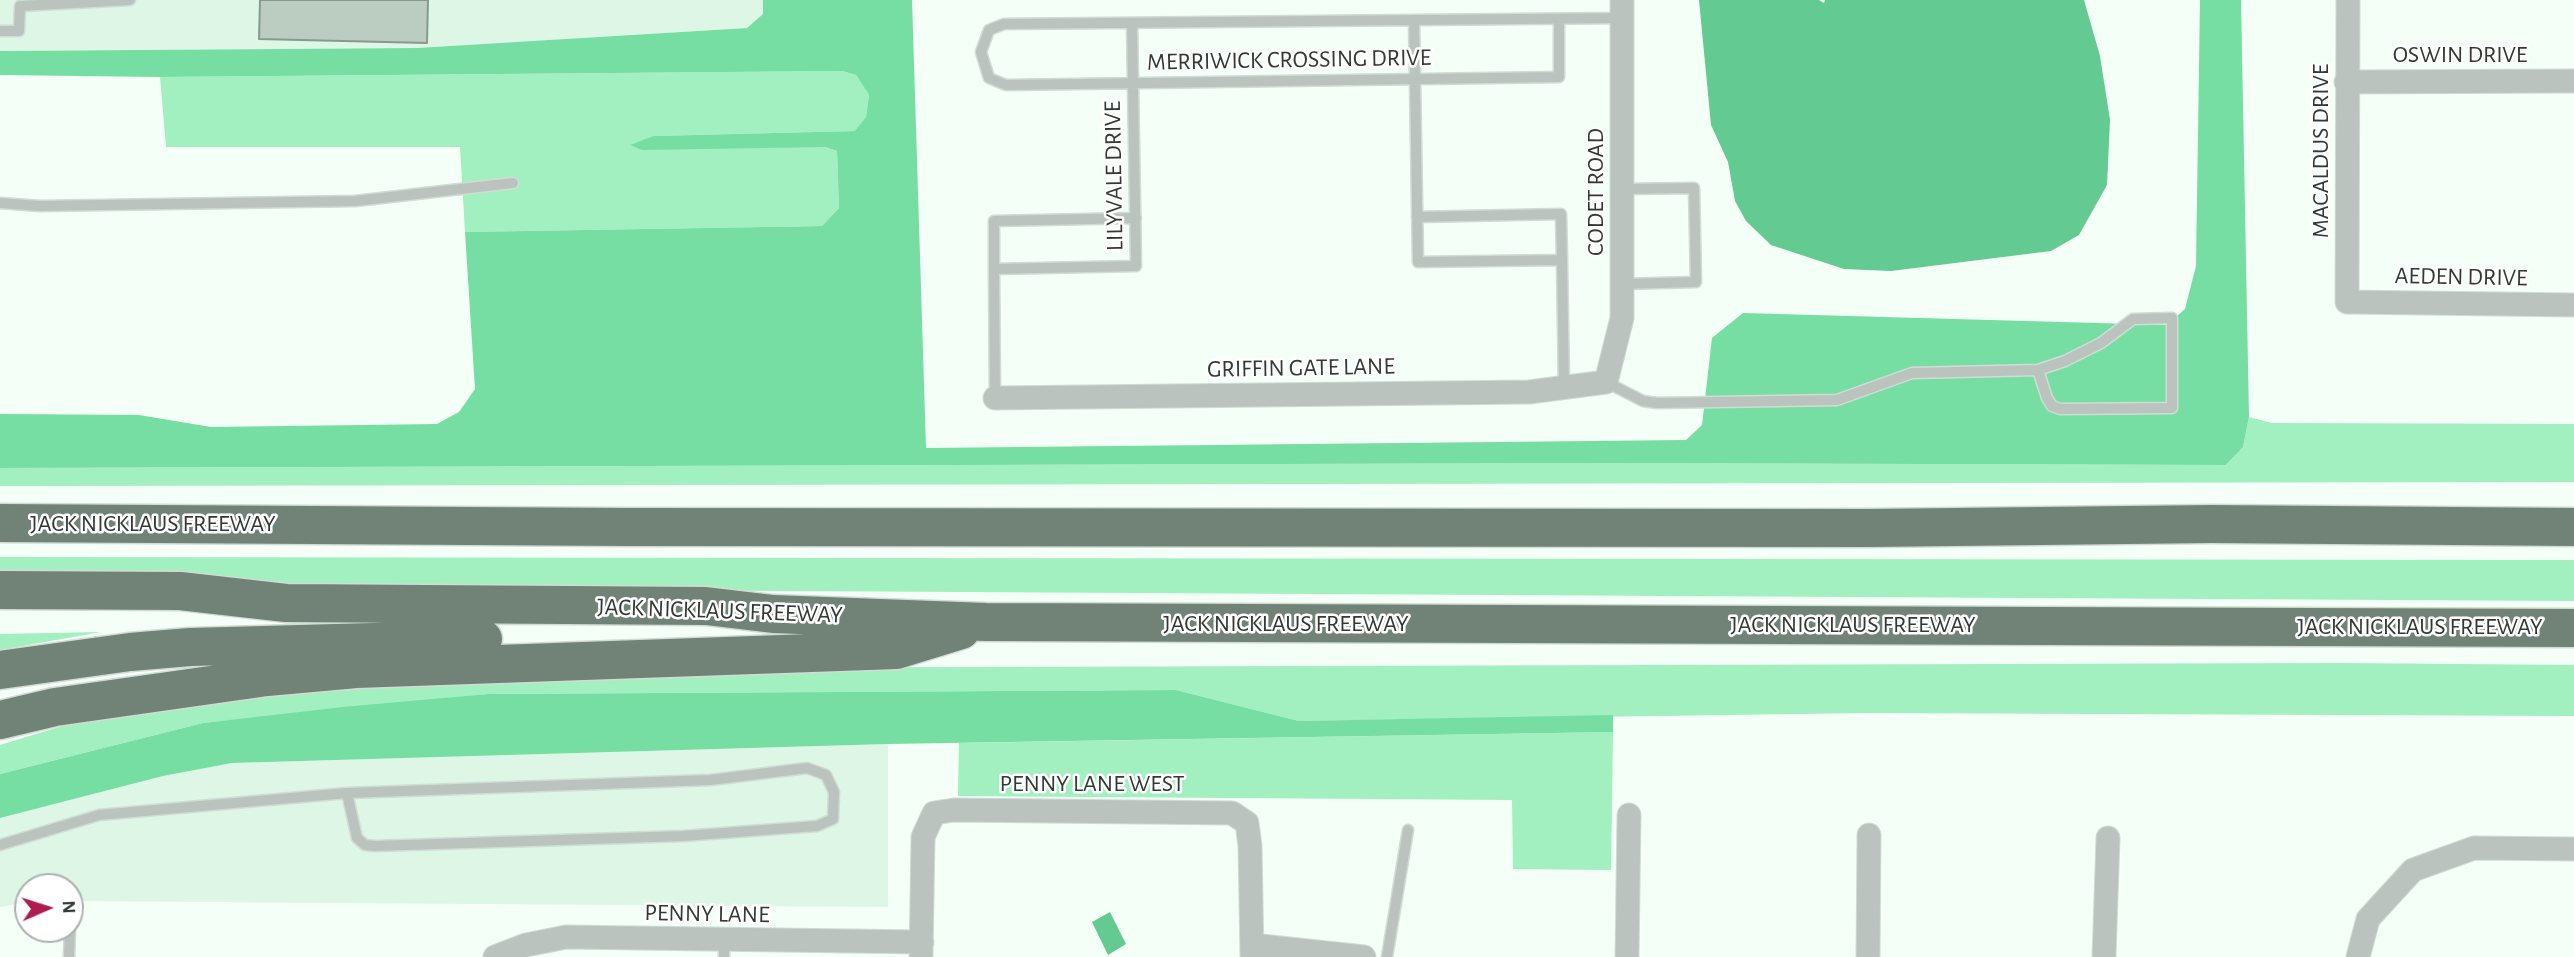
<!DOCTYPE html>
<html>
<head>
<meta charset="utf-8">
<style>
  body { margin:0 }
  #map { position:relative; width:2574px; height:957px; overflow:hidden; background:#f4fff8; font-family:"Alegreya Sans",sans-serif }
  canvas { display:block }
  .north { position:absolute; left:14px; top:873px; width:70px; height:70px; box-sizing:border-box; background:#fff; border:2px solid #adb0ae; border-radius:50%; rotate:87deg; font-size:19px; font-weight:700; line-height:28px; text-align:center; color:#333a35 }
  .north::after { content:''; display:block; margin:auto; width:24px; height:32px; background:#ae1d50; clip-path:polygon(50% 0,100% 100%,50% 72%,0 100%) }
</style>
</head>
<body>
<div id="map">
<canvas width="2574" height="957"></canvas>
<div class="north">N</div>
</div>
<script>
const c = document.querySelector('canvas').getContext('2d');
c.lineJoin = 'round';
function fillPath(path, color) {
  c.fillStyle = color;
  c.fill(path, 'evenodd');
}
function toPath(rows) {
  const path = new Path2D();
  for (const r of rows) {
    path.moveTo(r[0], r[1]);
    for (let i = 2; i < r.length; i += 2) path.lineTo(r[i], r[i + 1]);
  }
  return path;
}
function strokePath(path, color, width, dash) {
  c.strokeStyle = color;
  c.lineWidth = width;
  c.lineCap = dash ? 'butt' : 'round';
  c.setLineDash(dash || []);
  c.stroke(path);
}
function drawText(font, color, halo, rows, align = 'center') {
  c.font = font + ' "Alegreya Sans",sans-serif';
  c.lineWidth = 5;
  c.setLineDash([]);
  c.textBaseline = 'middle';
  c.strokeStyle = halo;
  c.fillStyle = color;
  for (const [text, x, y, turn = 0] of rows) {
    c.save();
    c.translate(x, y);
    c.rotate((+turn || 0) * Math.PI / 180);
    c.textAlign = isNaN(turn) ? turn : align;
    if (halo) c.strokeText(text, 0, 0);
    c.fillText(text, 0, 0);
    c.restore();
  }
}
fillPath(toPath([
  [0,0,763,0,763,14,747,28,417,48,0,51],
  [888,744,888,907,70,901,70,887,28,887,28,902,0,907,0,818,163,776,232,763]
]), '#ddf6e6');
fillPath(toPath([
  [842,71,856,75,869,95,866,117,856,131,653,136,631,145,825,147,837,151,839,208,822,226,465,232,460,147,166,147,160,77],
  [2249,417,2272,423,2574,424,2574,482,0,486,0,468,1606,463,2226,465,2243,447],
  [0,557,2574,560,2574,601,245,588,0,575],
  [101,632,0,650,0,634],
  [2341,663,2574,665,2574,716,1869,713,1299,721,1176,690,488,694,203,723,0,774,0,745,128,706,272,683,637,668],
  [1613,732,1611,870,1513,869,1512,800,958,796,959,743]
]), '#a2efc0');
fillPath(toPath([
  [763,0,912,0,926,448,1686,440,1702,425,1712,338,1743,313,2167,325,2185,309,2196,266,2200,0,2241,0,2249,417,2243,447,2226,465,1606,463,0,468,0,414,139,415,211,427,437,424,459,412,475,389,465,232,822,226,839,208,837,151,825,147,642,150,630,145,653,136,855,131,866,117,869,95,856,75,842,71,160,77,0,75,0,51,417,48,747,28,763,14],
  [1176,690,1299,721,1613,715,1613,732,888,744,232,763,163,776,0,818,0,774,203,723,343,707,488,694]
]), '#77dea3');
fillPath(toPath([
  [1699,0,1819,0,1824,3,1825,0,2084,0,2100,56,2110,120,2107,185,2079,235,2051,251,1891,271,1844,269,1771,245,1746,221,1735,201,1728,162,1711,125],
  [1110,912,1126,944,1108,955,1092,922]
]), '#63cb91');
const building = toPath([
  [260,0,428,0,427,43,259,39,260,0]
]);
fillPath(building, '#bbccc1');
strokePath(building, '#88998e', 2);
const lane = toPath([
  [1559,19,1559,77,1006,85,989,78,981,52,989,30,1004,24,1622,18],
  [1414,20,1418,262,1562,260,1564,387],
  [0,31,19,31,20,6,130,0],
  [0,203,40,206,355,201,513,183],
  [1417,217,1561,214,1562,260],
  [994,269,994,221,1136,218],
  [1622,284,1696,282,1694,188,1622,189],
  [1606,382,1643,401,1657,403,1837,400,1912,373,2038,370,2065,361,2101,343,2133,319,2172,318,2172,408,2060,409,2052,406,2047,398,2038,370],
  [995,398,994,269,1136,266,1132,23],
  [0,845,99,815,347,793,710,780,807,768,826,775,834,792,833,819,817,826,683,836,375,846,365,845,357,838,347,793],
  [69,957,70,929],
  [724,957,724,940],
  [1387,957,1408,830]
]);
const street = toPath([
  [2348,0,2347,302,2574,305],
  [2346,82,2574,81],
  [995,398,1529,392,1606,382,1622,318,1622,0],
  [1252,945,1364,957],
  [495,957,526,945,566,937,922,942],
  [921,957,923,837,934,813,954,810,1232,813,1247,823,1250,846,1252,957],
  [1627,957,1629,815],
  [1868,957,1869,835],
  [2104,957,2108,838],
  [2358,957,2368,919,2413,870,2474,848,2574,849]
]);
const highway = toPath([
  [0,523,626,527,1869,528,2212,524,2574,527],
  [0,590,180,591,286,603,706,606,773,614,986,622,2574,628],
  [0,670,130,652,190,647,483,639],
  [0,720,55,707,267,677,356,669,896,650,961,630]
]);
strokePath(lane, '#d1dcd5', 13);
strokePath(street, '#d1dcd5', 25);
strokePath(highway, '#d1dcd5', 41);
strokePath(lane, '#bbc3be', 10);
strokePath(street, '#bbc3be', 23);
strokePath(highway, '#718277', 38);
drawText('24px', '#333a35', '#fff', [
  ["OSWIN DRIVE",2460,55],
  ["MERRIWICK CROSSING DRIVE",1289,60,-1],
  ["MACALDUS DRIVE",2321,151,-90],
  ["LILYVALE DRIVE",1114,176,-91],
  ["CODET ROAD",1596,192,-90],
  ["AEDEN DRIVE",2461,277,1],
  ["GRIFFIN GATE LANE",1301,368,-1],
  ["JACK NICKLAUS FREEWAY",153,524],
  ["JACK NICKLAUS FREEWAY",720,611,2],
  ["JACK NICKLAUS FREEWAY",1286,624],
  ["JACK NICKLAUS FREEWAY",1853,625],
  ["JACK NICKLAUS FREEWAY",2420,627],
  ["PENNY LANE WEST",1092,784],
  ["PENNY LANE",707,914,1]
]);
</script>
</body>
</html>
